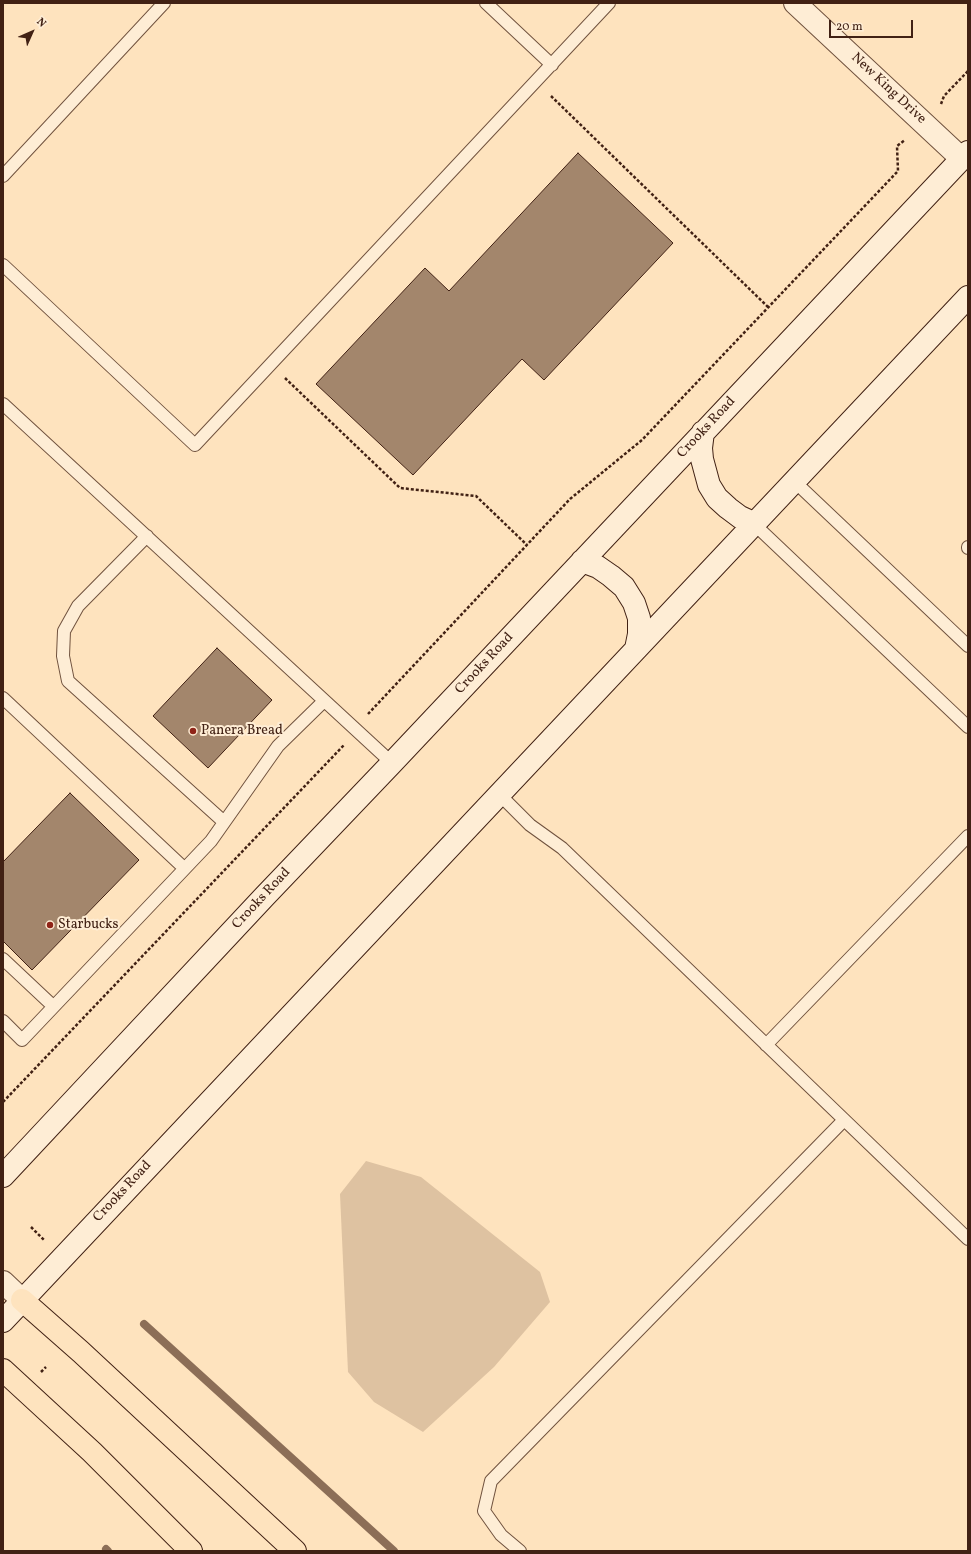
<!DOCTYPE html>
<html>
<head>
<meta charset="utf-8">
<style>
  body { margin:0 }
  #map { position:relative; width:971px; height:1554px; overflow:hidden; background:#fee3be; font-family:Vollkorn,serif }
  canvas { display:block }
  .frame { position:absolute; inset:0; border:4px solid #412114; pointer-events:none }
  .north { position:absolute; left:12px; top:12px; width:40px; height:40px; -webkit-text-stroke:3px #feedd5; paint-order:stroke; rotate:45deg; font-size:11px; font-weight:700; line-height:16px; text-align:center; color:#412114 }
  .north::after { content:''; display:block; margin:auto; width:14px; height:18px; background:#412114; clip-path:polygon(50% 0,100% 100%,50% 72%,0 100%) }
  .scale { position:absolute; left:829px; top:20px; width:84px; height:18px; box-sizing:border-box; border:2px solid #412114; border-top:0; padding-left:5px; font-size:12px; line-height:14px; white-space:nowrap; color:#412114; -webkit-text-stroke:3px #feedd5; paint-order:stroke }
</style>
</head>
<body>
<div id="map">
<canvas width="971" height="1554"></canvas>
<div class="frame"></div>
<div class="north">N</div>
<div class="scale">20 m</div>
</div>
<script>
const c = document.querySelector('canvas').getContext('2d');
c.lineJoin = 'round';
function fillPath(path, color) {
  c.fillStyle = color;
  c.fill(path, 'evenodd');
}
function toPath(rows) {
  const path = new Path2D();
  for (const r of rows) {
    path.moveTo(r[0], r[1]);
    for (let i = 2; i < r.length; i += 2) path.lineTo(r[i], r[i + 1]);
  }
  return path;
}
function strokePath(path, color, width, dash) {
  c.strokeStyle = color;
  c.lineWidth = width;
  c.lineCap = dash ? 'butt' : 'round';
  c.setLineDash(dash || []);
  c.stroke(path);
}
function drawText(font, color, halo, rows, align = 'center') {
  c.font = font + ' Vollkorn,serif';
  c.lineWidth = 4;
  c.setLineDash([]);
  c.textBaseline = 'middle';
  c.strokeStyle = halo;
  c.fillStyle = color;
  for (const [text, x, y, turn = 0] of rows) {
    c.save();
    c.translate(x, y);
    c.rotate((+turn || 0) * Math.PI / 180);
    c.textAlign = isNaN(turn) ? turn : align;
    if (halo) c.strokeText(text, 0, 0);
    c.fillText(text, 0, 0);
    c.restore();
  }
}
fillPath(toPath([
  [366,1161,421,1177,540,1272,550,1302,494,1367,423,1432,374,1402,348,1372,340,1194]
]), '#dec2a1');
strokePath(toPath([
  [144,1324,394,1551],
  [106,1549,108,1551]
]), '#8c6e57', 8);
const building = toPath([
  [578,153,673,243,544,380,522,359,413,475,316,384,425,268,449,291,578,153],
  [217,648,272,700,208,768,153,716,217,648],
  [70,793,139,860,32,970,3,941,3,862,70,793]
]);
fillPath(building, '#a3866c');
strokePath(building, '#412114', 1);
const service = toPath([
  [486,3,552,65],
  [3,176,164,3],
  [3,265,195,445,609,3],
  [3,404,392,763],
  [794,481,968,646],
  [753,523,968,727],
  [147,536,78,606,64,631,63,656,68,681,224,822],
  [968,547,968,548],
  [3,698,184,868],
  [499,794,530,825,562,848,968,1239],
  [3,959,53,1006],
  [3,1021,22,1040,211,841,278,746,324,701],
  [766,1045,968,836],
  [520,1551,501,1535,484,1511,491,1481,844,1120]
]);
const minor = toPath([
  [795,3,962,159]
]);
const tertiary = toPath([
  [3,1282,22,1300]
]);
const secondary = toPath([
  [703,432,701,448,702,459,709,485,717,498,728,508,740,517,753,523],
  [582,561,598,567,611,576,624,587,634,603,639,618,639,634,636,649],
  [3,1176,264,897,392,763,968,152],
  [3,1321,968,297]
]);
const motorway = toPath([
  [22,1300,81,1352,295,1551],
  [3,1370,92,1452,191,1551]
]);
strokePath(service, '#70523e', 14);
strokePath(minor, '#70523e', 24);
strokePath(tertiary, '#70523e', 24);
strokePath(secondary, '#412114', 24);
strokePath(motorway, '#412114', 24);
strokePath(toPath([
  [551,96,768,307],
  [941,104,944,96,968,71],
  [285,378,400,488,476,496,527,545],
  [368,714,570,499,642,440,898,171,897,146,905,140],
  [3,1102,344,745],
  [31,1227,44,1240],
  [41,1372,46,1367]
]), '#412114', 2.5, [3, 2]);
strokePath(service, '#feedd5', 12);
strokePath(minor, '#feedd5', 22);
strokePath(tertiary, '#feedd5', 22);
strokePath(secondary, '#feedd5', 22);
strokePath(motorway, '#fee3be', 22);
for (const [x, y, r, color] of [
  [193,731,4,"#8f2418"],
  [50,925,4,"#8f2418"]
]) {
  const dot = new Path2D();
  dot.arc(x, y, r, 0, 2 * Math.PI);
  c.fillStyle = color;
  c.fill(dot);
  strokePath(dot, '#feedd5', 1.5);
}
drawText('14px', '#412114', '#feedd5', [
  ["New King Drive",888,89,43],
  ["Crooks Road",707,428,-47],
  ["Crooks Road",485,664,-47],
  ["Crooks Road",262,899,-47],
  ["Crooks Road",123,1192,-47]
]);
drawText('14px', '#412114', '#feedd5', [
  ["Panera Bread",201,731],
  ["Starbucks",58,925]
], 'left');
</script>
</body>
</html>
